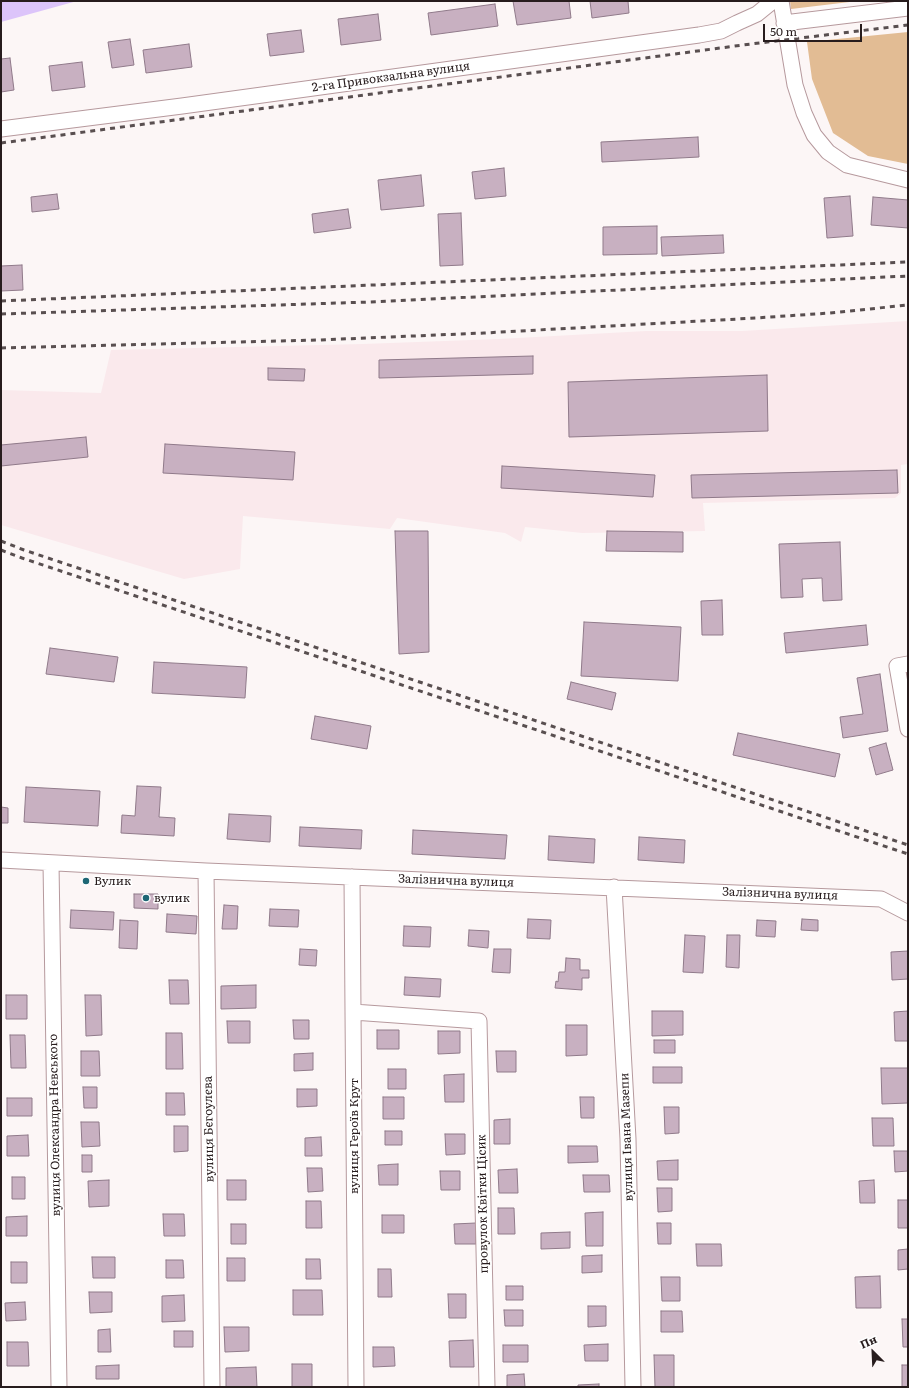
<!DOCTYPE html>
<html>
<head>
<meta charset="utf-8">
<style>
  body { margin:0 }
  #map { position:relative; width:909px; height:1388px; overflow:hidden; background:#fcf6f6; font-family:Literata,serif }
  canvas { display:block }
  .frame { position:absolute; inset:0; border:2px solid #271c1d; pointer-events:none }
  .north { position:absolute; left:853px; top:1332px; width:40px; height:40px; -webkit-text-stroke:3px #fff; paint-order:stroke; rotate:336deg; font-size:11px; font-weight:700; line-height:16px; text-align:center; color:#271c1d }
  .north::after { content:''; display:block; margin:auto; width:14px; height:18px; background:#271c1d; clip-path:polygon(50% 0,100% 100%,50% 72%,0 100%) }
  .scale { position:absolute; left:763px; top:24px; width:99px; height:18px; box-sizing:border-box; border:2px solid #271c1d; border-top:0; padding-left:5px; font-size:12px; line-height:14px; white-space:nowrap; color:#271c1d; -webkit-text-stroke:3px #fff; paint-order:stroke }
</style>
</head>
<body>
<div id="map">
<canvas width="909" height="1388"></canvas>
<div class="frame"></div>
<div class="north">Пн</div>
<div class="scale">50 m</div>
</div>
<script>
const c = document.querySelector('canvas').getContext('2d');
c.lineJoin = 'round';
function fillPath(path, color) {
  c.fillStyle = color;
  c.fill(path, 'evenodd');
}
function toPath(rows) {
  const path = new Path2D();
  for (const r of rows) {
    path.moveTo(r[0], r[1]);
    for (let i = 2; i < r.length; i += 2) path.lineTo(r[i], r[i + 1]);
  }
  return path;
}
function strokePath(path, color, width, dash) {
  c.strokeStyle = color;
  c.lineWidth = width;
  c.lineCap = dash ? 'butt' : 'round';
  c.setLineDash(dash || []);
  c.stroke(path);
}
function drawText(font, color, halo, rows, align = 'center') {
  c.font = font + ' Literata,serif';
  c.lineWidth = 3;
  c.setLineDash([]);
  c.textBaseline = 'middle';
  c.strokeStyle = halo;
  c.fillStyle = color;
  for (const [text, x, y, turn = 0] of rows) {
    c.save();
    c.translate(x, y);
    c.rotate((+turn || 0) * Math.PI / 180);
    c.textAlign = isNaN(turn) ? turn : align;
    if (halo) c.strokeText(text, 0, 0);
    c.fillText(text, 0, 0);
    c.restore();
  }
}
fillPath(toPath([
  [908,321,908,464,901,465,901,493,895,498,703,503,705,531,582,533,525,527,521,542,505,533,397,518,390,529,243,516,240,569,184,579,1,525,1,390,101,393,111,350,363,344,499,339,646,331,742,331]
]), '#fae9ec');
fillPath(toPath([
  [790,1,858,1,791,9],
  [908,32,908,164,868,156,833,133,812,79,807,42]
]), '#e2bc94');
fillPath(toPath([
  [1,1,77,1,1,22]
]), '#dcc4fa');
const building = toPath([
  [513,1,569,1,571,18,517,25,513,1],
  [590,1,628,1,629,13,592,18,590,1],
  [495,4,498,26,431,35,428,13,495,4],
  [378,14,381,40,341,45,338,19,378,14],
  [301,30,304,52,270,56,267,34,301,30],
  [130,39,134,65,112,68,108,42,130,39],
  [189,44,192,67,146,73,143,50,189,44],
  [10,58,14,90,1,92,1,59,10,58],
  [82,62,85,87,52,91,49,66,82,62],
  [698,137,699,157,602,162,601,142,698,137],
  [504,168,506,196,475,199,472,172,504,168],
  [421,175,424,206,381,210,378,180,421,175],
  [57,194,59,209,32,212,31,197,57,194],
  [850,196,853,236,827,238,824,198,850,196],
  [873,197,908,200,908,228,871,225,873,197],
  [348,209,351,228,314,233,312,214,348,209],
  [461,213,463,265,440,266,438,214,461,213],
  [657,226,657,254,603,255,603,227,657,226],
  [723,235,724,253,662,256,661,237,723,235],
  [22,265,23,290,1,291,1,266,22,265],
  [533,356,533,374,379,378,379,360,533,356],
  [268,368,305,369,304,381,268,380,268,368],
  [767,375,768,431,569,437,568,382,767,375],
  [86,437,88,457,1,466,1,445,86,437],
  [165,444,295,452,293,480,163,473,165,444],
  [502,466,655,475,653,497,501,488,502,466],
  [897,470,898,493,692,498,691,475,897,470],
  [395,531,428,531,429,652,399,654,395,531],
  [607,531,683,532,683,552,606,551,607,531],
  [840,542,842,600,823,601,822,578,802,579,803,597,781,598,779,544,840,542],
  [722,600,723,635,702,635,701,601,722,600],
  [584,622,681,627,678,681,581,676,584,622],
  [866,625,868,645,786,653,784,633,866,625],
  [50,648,118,657,114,682,46,674,50,648],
  [154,662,247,667,245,698,152,693,154,662],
  [880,674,888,731,843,738,840,717,863,714,857,678,880,674],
  [571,682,616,693,612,710,567,699,571,682],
  [315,716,371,726,367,749,311,739,315,716],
  [738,733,840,754,835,777,733,755,738,733],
  [886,743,893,770,876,775,869,748,886,743],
  [137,786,161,787,159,817,175,818,174,836,121,833,122,815,135,816,137,786],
  [26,787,100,791,98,826,24,822,26,787],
  [1,807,8,808,8,823,1,823,1,807],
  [229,814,271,816,270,842,227,839,229,814],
  [300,827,362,830,361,849,299,846,300,827],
  [413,830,507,835,505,859,412,854,413,830],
  [549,836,595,839,594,863,548,860,549,836],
  [639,837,685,840,684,863,638,860,639,837],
  [134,894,158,894,158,909,134,908,134,894],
  [224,905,238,906,237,929,222,929,224,905],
  [270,909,299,910,298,927,269,926,270,909],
  [71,910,114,912,113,930,70,928,71,910],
  [167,914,197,916,196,934,166,932,167,914],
  [528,919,551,920,550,939,527,938,528,919],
  [802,919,818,920,818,931,801,930,802,919],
  [120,920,138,921,137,949,119,948,120,920],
  [757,920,776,921,775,937,756,936,757,920],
  [404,926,431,927,430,947,403,946,404,926],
  [469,930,489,931,488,948,468,946,469,930],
  [685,935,705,936,703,973,683,972,685,935],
  [727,935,740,935,739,968,726,967,727,935],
  [300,949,317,950,316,966,299,965,300,949],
  [494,949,511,949,510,973,492,972,494,949],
  [908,951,908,979,892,980,891,952,908,951],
  [566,958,580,959,580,970,589,970,589,978,582,978,582,990,555,988,556,981,558,982,559,972,565,972,566,958],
  [405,977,441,979,440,997,404,995,405,977],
  [169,980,188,980,189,1004,170,1004,169,980],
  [256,985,256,1008,221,1009,221,986,256,985],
  [6,995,27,995,27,1019,6,1019,6,995],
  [85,995,101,995,102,1035,86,1036,85,995],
  [652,1011,683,1011,683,1035,652,1036,652,1011],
  [908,1011,908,1041,895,1041,894,1012,908,1011],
  [293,1020,309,1020,309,1039,294,1039,293,1020],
  [227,1021,250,1021,250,1043,228,1043,227,1021],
  [566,1025,587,1025,587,1055,566,1056,566,1025],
  [377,1030,399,1030,399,1049,377,1049,377,1030],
  [438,1031,460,1031,460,1053,438,1054,438,1031],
  [166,1033,182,1033,183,1069,166,1069,166,1033],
  [10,1035,25,1035,26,1068,11,1068,10,1035],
  [654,1040,675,1040,675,1053,654,1053,654,1040],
  [81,1051,99,1051,100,1076,81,1076,81,1051],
  [496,1051,516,1051,516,1072,497,1072,496,1051],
  [313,1053,313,1070,294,1071,294,1054,313,1053],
  [653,1067,682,1067,682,1083,653,1083,653,1067],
  [881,1068,908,1068,908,1103,882,1104,881,1068],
  [388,1069,406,1069,406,1089,388,1089,388,1069],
  [464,1074,464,1102,445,1102,444,1075,464,1074],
  [83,1087,97,1087,97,1108,84,1108,83,1087],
  [297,1089,317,1089,317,1106,297,1107,297,1089],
  [166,1093,184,1093,185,1115,166,1115,166,1093],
  [383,1097,404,1097,404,1119,383,1119,383,1097],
  [580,1097,594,1097,594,1118,581,1118,580,1097],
  [7,1098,32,1098,32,1116,7,1116,7,1098],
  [664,1107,679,1107,679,1133,665,1134,664,1107],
  [872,1118,893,1118,894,1146,873,1146,872,1118],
  [510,1119,510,1144,494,1144,494,1120,510,1119],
  [81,1122,99,1122,100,1146,82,1147,81,1122],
  [174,1126,188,1126,188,1151,174,1152,174,1126],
  [385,1131,402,1131,402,1145,385,1145,385,1131],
  [445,1134,465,1134,465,1154,446,1155,445,1134],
  [28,1135,29,1156,7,1156,7,1136,28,1135],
  [321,1137,322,1156,305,1156,305,1138,321,1137],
  [568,1146,597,1146,598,1162,568,1163,568,1146],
  [894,1151,908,1151,908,1171,895,1172,894,1151],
  [82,1155,92,1155,92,1172,82,1172,82,1155],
  [678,1160,678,1180,658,1180,657,1161,678,1160],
  [398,1164,398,1185,379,1185,378,1165,398,1164],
  [307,1168,322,1168,323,1191,308,1192,307,1168],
  [517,1169,518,1193,499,1193,498,1170,517,1169],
  [440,1171,460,1171,460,1190,441,1190,440,1171],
  [583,1175,609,1175,610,1192,584,1192,583,1175],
  [12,1177,25,1177,25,1199,12,1199,12,1177],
  [109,1180,109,1206,89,1207,88,1181,109,1180],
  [227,1180,246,1180,246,1200,227,1200,227,1180],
  [874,1180,875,1203,860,1203,859,1181,874,1180],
  [657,1188,672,1188,672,1211,658,1212,657,1188],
  [898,1200,908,1200,908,1228,898,1228,898,1200],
  [306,1201,321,1201,322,1228,306,1228,306,1201],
  [498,1208,514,1208,515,1234,498,1234,498,1208],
  [603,1212,603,1246,586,1246,585,1213,603,1212],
  [163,1214,184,1214,185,1236,164,1236,163,1214],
  [382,1215,404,1215,404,1233,382,1233,382,1215],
  [27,1216,27,1236,6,1236,6,1217,27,1216],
  [476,1223,476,1244,455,1244,454,1224,476,1223],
  [657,1223,671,1223,671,1244,658,1244,657,1223],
  [231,1224,246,1224,246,1244,231,1244,231,1224],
  [570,1232,570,1248,541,1249,541,1233,570,1232],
  [696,1244,721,1244,722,1266,697,1266,696,1244],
  [908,1249,908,1269,898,1270,898,1250,908,1249],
  [602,1255,602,1272,582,1273,582,1256,602,1255],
  [92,1257,115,1257,115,1278,93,1278,92,1257],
  [227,1258,245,1258,245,1281,227,1281,227,1258],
  [306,1259,320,1259,321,1279,306,1279,306,1259],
  [166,1260,183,1260,184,1278,166,1278,166,1260],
  [11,1262,27,1262,27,1283,11,1283,11,1262],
  [378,1269,391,1269,392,1297,378,1297,378,1269],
  [880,1276,881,1308,856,1308,855,1277,880,1276],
  [661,1277,680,1277,680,1301,662,1301,661,1277],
  [506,1286,523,1286,523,1300,506,1300,506,1286],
  [293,1290,322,1290,323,1315,293,1315,293,1290],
  [89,1292,112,1292,112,1312,90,1313,89,1292],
  [448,1294,466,1294,466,1318,449,1318,448,1294],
  [184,1295,185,1321,162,1322,162,1296,184,1295],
  [25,1302,26,1320,6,1321,5,1303,25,1302],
  [588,1306,606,1306,606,1326,588,1327,588,1306],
  [504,1310,523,1310,523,1326,505,1326,504,1310],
  [661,1311,682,1311,683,1332,661,1332,661,1311],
  [902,1319,908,1319,908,1347,903,1347,902,1319],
  [224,1327,249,1327,249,1351,225,1352,224,1327],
  [110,1329,111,1352,98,1352,98,1330,110,1329],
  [174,1331,193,1331,193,1347,174,1347,174,1331],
  [473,1340,474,1367,450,1367,449,1341,473,1340],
  [7,1342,28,1342,29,1366,7,1366,7,1342],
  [608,1344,608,1361,585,1361,584,1345,608,1344],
  [503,1345,528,1345,528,1362,503,1362,503,1345],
  [373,1347,394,1347,395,1366,373,1367,373,1347],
  [654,1355,674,1355,674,1387,655,1387,654,1355],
  [292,1364,312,1364,312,1387,292,1387,292,1364],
  [119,1365,119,1379,96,1379,96,1366,119,1365],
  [902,1365,908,1365,908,1387,902,1387,902,1365],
  [256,1367,257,1387,226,1387,226,1368,256,1367],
  [524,1374,525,1387,507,1387,507,1375,524,1374],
  [599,1384,599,1387,578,1387,578,1385,599,1384]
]);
fillPath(building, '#c8b0c1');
strokePath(building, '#907a8a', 1);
const minor = toPath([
  [781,1,795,85,804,113,814,135,828,152,847,165,908,180],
  [784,23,908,8],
  [1,129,182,106,699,35,721,31,737,23,757,14,773,1],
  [908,664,897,666,908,729],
  [1,860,206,871,881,899,908,913],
  [51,863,59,1387],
  [206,871,212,1387],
  [352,877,353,1012],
  [614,887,628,1139,633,1387],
  [356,1387,353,1012,479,1021,487,1387]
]);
strokePath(minor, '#b6999d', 17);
strokePath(minor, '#fff', 15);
strokePath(toPath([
  [1,143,743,45,908,25],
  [1,301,908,262],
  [1,314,370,302,908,276],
  [1,348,319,340,484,333,756,318,830,313,908,305],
  [1,541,24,550,908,845],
  [1,550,22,558,908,854]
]), '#594f50', 3, [5, 5]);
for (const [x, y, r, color] of [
  [86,881,4,"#1d6674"],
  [146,898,4,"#1d6674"]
]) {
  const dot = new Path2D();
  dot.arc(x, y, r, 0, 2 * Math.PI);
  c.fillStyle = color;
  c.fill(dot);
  strokePath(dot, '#fff', 1.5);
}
drawText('12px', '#271c1d', '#fff', [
  ["2-га Привокзальна вулиця",391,77,-8],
  ["Залізнична вулиця",456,881,2],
  ["Залізнична вулиця",780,894,2],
  ["вулиця Олександра Невського",55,1125,-91],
  ["вулиця Бєгоулєва",209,1129,-91],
  ["вулиця Героїв Крут",354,1136,-90],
  ["вулиця Івана Мазепи",627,1137,-92],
  ["провулок Квітки Цісик",483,1204,-91]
]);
drawText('12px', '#271c1d', '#fff', [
  ["Вулик",94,881],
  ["вулик",154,898]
], 'left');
</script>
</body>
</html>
